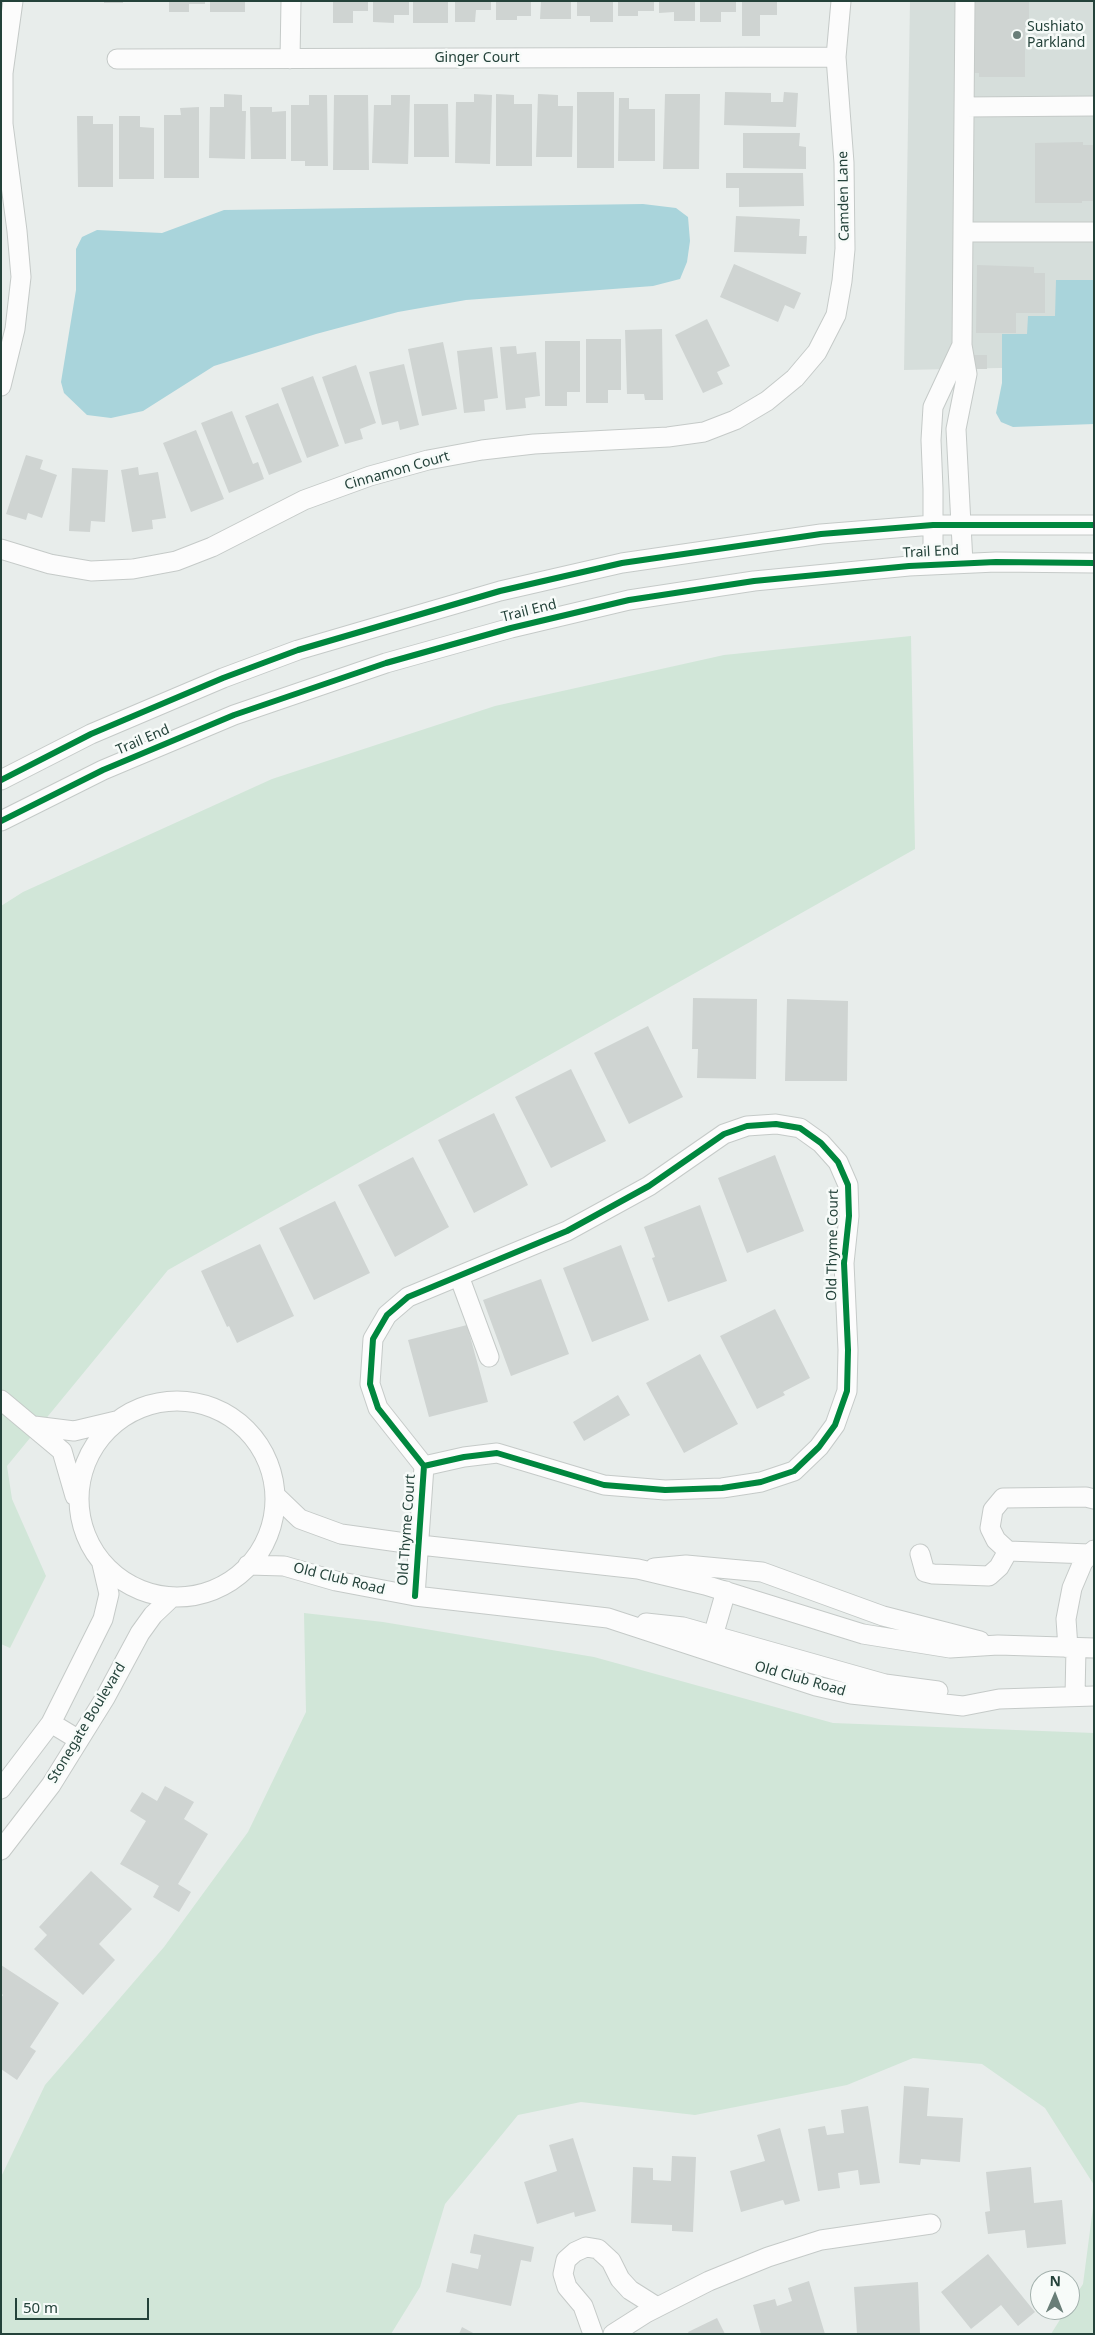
<!DOCTYPE html>
<html>
<head>
<meta charset="utf-8">
<style>
  body { margin:0 }
  #map { position:relative; width:1095px; height:2335px; overflow:hidden; background:#e8edeb; font-family:"Noto Sans",sans-serif }
  canvas { display:block }
  .frame { position:absolute; inset:0; border:2px solid #24423a; pointer-events:none }
  .north { position:absolute; left:1030px; top:2270px; width:50px; height:50px; box-sizing:border-box; background:#f7fbf9; border:1px solid #a3b1ad; border-radius:50%; rotate:1deg; font-size:14px; font-weight:700; line-height:20px; text-align:center; color:#24423a }
  .north::after { content:''; display:block; margin:auto; width:18px; height:22px; background:#697e78; clip-path:polygon(50% 0,100% 100%,50% 72%,0 100%) }
  .scale { position:absolute; left:15px; top:2298px; width:134px; height:22px; box-sizing:border-box; border:2px solid #24423a; border-top:0; padding-left:6px; font-size:15px; line-height:18px; white-space:nowrap; color:#24423a; -webkit-text-stroke:4px #f7fbf9; paint-order:stroke }
</style>
</head>
<body>
<div id="map">
<canvas width="1095" height="2335"></canvas>
<div class="frame"></div>
<div class="north">N</div>
<div class="scale">50 m</div>
</div>
<script>
const c = document.querySelector('canvas').getContext('2d');
c.lineJoin = 'round';
function fillPath(path, color) {
  c.fillStyle = color;
  c.fill(path, 'evenodd');
}
function toPath(rows) {
  const path = new Path2D();
  for (const r of rows) {
    if (r.length === 3) {
      path.moveTo(r[0] + r[2], r[1]);
      path.arc(r[0], r[1], r[2], 0, 2 * Math.PI);
      continue;
    }
    path.moveTo(r[0], r[1]);
    for (let i = 2; i < r.length; i += 2) path.lineTo(r[i], r[i + 1]);
  }
  return path;
}
function strokePath(path, color, width, dash) {
  c.strokeStyle = color;
  c.lineWidth = width;
  c.lineCap = dash ? 'butt' : 'round';
  c.setLineDash(dash || []);
  c.stroke(path);
}
function drawText(font, color, halo, rows, align = 'center') {
  c.font = font + ' "Noto Sans",sans-serif';
  c.lineWidth = 5;
  c.setLineDash([]);
  c.textBaseline = 'middle';
  c.strokeStyle = halo;
  c.fillStyle = color;
  for (const [text, x, y, turn = 0] of rows) {
    c.save();
    c.translate(x, y);
    c.rotate((+turn || 0) * Math.PI / 180);
    c.textAlign = isNaN(turn) ? turn : align;
    if (halo) c.strokeText(text, 0, 0);
    c.fillText(text, 0, 0);
    c.restore();
  }
}
fillPath(toPath([
  [910,1,1094,1,1094,366,904,370]
]), '#d6dedb');
fillPath(toPath([
  [911,636,915,849,168,1270,7,1466,12,1499,46,1576,10,1648,1,1644,1,906,23,892,272,779,495,706,724,655],
  [304,1613,383,1622,594,1657,833,1723,1094,1733,1094,2185,1045,2108,982,2064,913,2058,847,2085,695,2115,581,2102,518,2115,445,2204,420,2287,391,2334,1,2334,1,2177,45,2085,164,1947,248,1832,306,1712],
  [1094,2200,1094,2334,1051,2334,1066,2310,1070,2310,1070,2304,1083,2284]
]), '#d1e6d8');
fillPath(toPath([
  [643,204,676,208,688,217,690,241,687,262,680,279,653,286,466,300,398,312,316,334,214,366,143,411,111,418,87,415,64,393,61,382,76,290,76,249,82,237,97,230,162,233,224,210],
  [1056,280,1094,280,1094,424,1013,427,1001,422,996,413,1002,383,1002,334,1027,334,1028,316,1055,316]
]), '#a9d4db');
fillPath(toPath([
  [104,1,123,1,123,3,104,3],
  [169,1,205,1,205,4,189,4,189,12,169,12],
  [210,1,245,1,245,12,210,12],
  [333,1,368,1,368,11,353,11,353,23,333,23],
  [373,1,409,1,409,15,394,15,394,23,373,22],
  [413,1,448,1,448,23,413,23],
  [455,1,491,1,491,10,476,10,475,22,455,22],
  [496,1,531,1,531,16,517,16,517,20,496,20],
  [541,1,571,1,571,19,540,19],
  [577,1,613,1,613,22,590,22,590,16,577,16],
  [618,1,654,1,654,11,638,11,638,16,618,16],
  [659,1,695,1,695,21,674,21,674,12,659,13],
  [700,1,736,1,736,12,721,12,721,22,700,22],
  [742,1,777,1,777,15,760,15,760,36,742,36],
  [974,1,1029,1,1029,27,1025,27,1025,77,979,77,979,73,973,73],
  [577,92,614,92,614,168,577,168],
  [725,92,771,93,771,102,783,102,784,92,798,93,796,127,724,125],
  [224,94,242,95,242,111,246,111,245,159,209,158,210,107,224,107],
  [474,94,492,95,490,164,455,163,456,102,474,102],
  [496,94,514,95,514,104,532,104,532,166,496,166],
  [538,94,558,95,558,106,573,106,572,157,536,157],
  [665,94,700,94,699,169,663,169],
  [309,95,327,95,328,166,305,166,305,161,291,161,291,105,309,105],
  [334,95,368,95,369,170,333,170],
  [391,95,410,95,408,164,372,163,374,105,391,105],
  [619,98,629,98,629,109,655,109,655,161,618,161],
  [414,104,448,104,449,157,414,157],
  [199,107,199,178,164,178,164,115,181,115,180,108],
  [250,107,272,107,272,112,286,111,286,159,251,159],
  [77,116,93,116,93,124,113,124,113,187,78,187],
  [119,116,140,116,140,127,154,128,154,179,119,179],
  [743,133,800,133,799,146,806,147,806,169,743,168],
  [1083,142,1083,145,1094,145,1094,201,1082,201,1082,203,1035,203,1035,143],
  [726,173,803,173,804,206,739,207,739,188,726,188],
  [736,216,800,219,799,236,807,236,806,254,734,252],
  [734,264,801,293,794,309,785,305,778,322,720,297],
  [977,265,1034,267,1034,273,1045,273,1045,313,1016,313,1016,333,976,333],
  [707,319,730,366,717,372,723,384,703,393,675,335],
  [662,329,663,400,645,400,644,394,627,394,625,330],
  [586,339,621,339,621,390,608,390,608,403,586,403],
  [545,341,580,341,580,392,567,392,567,406,545,406],
  [443,342,457,409,422,416,408,349],
  [516,346,517,354,536,352,540,396,525,398,526,408,506,410,500,347],
  [492,347,498,398,484,400,485,411,464,413,457,351],
  [972,355,987,355,987,369,972,369],
  [404,364,419,425,400,430,398,421,382,425,369,372],
  [356,365,376,423,360,429,363,439,345,444,322,377],
  [313,376,339,446,307,458,281,388],
  [278,403,302,462,269,475,245,416],
  [232,411,253,464,258,462,264,479,229,493,201,423],
  [196,430,224,499,191,512,163,443],
  [26,455,43,460,40,469,57,475,42,518,28,513,26,520,6,514],
  [138,467,139,475,158,472,166,518,152,520,153,529,132,532,121,470],
  [72,468,108,470,105,522,91,521,90,532,69,531],
  [693,998,757,999,756,1079,697,1078,698,1049,692,1049],
  [787,999,848,1001,847,1081,785,1081],
  [648,1026,683,1097,629,1124,594,1053],
  [571,1069,606,1141,551,1168,515,1097],
  [494,1113,528,1185,474,1213,438,1140],
  [775,1155,804,1231,747,1253,718,1178],
  [413,1157,449,1227,395,1257,358,1185],
  [335,1201,370,1273,314,1300,279,1228],
  [700,1205,727,1281,668,1302,652,1258,655,1257,644,1227],
  [260,1244,294,1316,237,1343,229,1326,227,1327,201,1271],
  [621,1245,649,1320,592,1342,563,1268],
  [541,1279,569,1354,511,1376,483,1300],
  [775,1309,810,1378,783,1392,785,1395,757,1409,720,1336],
  [467,1325,488,1402,429,1417,408,1340],
  [700,1354,738,1424,684,1453,646,1383],
  [618,1395,630,1415,584,1441,573,1422],
  [165,1786,194,1802,184,1819,208,1834,178,1884,191,1892,179,1912,153,1897,159,1886,120,1864,146,1821,130,1811,142,1792,157,1801],
  [91,1871,132,1909,99,1944,115,1960,83,1995,34,1949,47,1935,39,1927],
  [1,1965,59,2003,30,2047,36,2051,17,2080,1,2069,1,1998,3,1995,1,1993],
  [904,2086,929,2088,927,2116,963,2118,960,2162,921,2159,920,2165,899,2163],
  [868,2106,880,2183,860,2185,858,2170,838,2173,840,2188,818,2191,808,2129,825,2126,827,2135,844,2133,841,2110],
  [780,2128,800,2201,785,2205,783,2200,741,2212,730,2171,765,2161,757,2135],
  [573,2138,596,2211,575,2217,574,2212,537,2224,524,2182,557,2171,549,2145],
  [672,2156,696,2157,693,2232,672,2231,672,2225,631,2223,633,2167,653,2168,653,2180,671,2181],
  [1031,2167,1034,2203,1062,2200,1066,2244,1027,2248,1025,2230,988,2234,985,2212,990,2211,986,2172],
  [474,2234,534,2247,531,2262,521,2260,511,2306,446,2292,452,2263,478,2269,481,2255,470,2253],
  [988,2254,1035,2312,1018,2326,1001,2305,971,2329,941,2292],
  [809,2281,825,2334,761,2334,753,2305,775,2299,777,2306,792,2301,788,2288],
  [918,2282,920,2334,857,2334,854,2287],
  [717,2318,725,2334,689,2334,688,2332],
  [462,2327,475,2334,459,2334]
]), '#cfd4d2');
const minor = toPath([
  [117,59,836,57],
  [290,59,291,1],
  [964,107,1094,106],
  [964,232,1094,232],
  [1,386,15,329,21,277,17,231,3,124,3,73,13,1],
  [1,549,50,564,91,571,133,569,176,561,212,547,304,500,370,476,428,460,482,450,534,444,668,437,704,432,735,420,767,401,795,378,817,352,836,315,842,281,845,249,844,163,836,57,841,1],
  [963,563,956,429,967,374,962,345,965,1],
  [933,565,933,489,931,440,933,407,962,345],
  [1,780,91,734,223,678,298,650,500,591,622,563,821,534,933,525,1094,525],
  [1,821,103,770,234,715,386,663,511,628,629,600,754,581,909,566,996,562,1094,563],
  [459,1276,489,1357],
  [1,1400,62,1451,75,1496],
  [177,1499,98],
  [34,1426,74,1431,116,1421],
  [275,1495,300,1519,341,1534,420,1545,638,1569,705,1585,863,1634,950,1648,998,1645,1094,1648],
  [920,1554,925,1572,933,1574,989,1576,999,1567,1008,1551],
  [1090,1554,1008,1551,996,1540,990,1528,993,1510,1003,1498,1086,1497,1094,1499],
  [248,1565,284,1566,336,1581,415,1596,608,1618,816,1686,851,1694,963,1706,999,1699,1094,1696],
  [654,1568,686,1565,762,1572,883,1616,980,1641],
  [415,1596,424,1466,464,1457,497,1453,604,1485,665,1490,722,1488,761,1482,794,1471,819,1447,835,1425,847,1391,848,1350,844,1263,849,1216,848,1185,838,1162,821,1143,800,1128,776,1124,747,1126,724,1134,649,1186,567,1231,408,1297,387,1315,373,1339,370,1384,378,1408,424,1466],
  [646,1623,683,1627,885,1684,938,1691],
  [713,1636,726,1591],
  [1068,1648,1066,1619,1072,1588,1083,1562,1094,1550],
  [1075,1696,1076,1648],
  [51,1723,79,1740],
  [1,1789,51,1723,103,1619,109,1594,102,1564],
  [1,1850,51,1785,105,1698,140,1633,153,1615,172,1597],
  [593,2334,583,2306,567,2287,563,2274,566,2260,575,2252,586,2247,598,2249,611,2261,620,2279,630,2290,657,2307],
  [613,2334,646,2313,709,2281,768,2257,821,2240,931,2224]
]);
strokePath(minor, '#c5cac8', 21);
strokePath(minor, '#fcfcfc', 19);
strokePath(toPath([
  [1,780,91,734,223,678,298,650,500,591,622,563,821,534,933,525,1094,525],
  [1,821,103,770,234,715,386,663,511,628,629,600,754,581,909,566,996,562,1094,563],
  [415,1596,424,1466,464,1457,497,1453,604,1485,665,1490,722,1488,761,1482,794,1471,819,1447,835,1425,847,1391,848,1350,844,1263,849,1216,848,1185,838,1162,821,1143,800,1128,776,1124,747,1126,724,1134,649,1186,567,1231,408,1297,387,1315,373,1339,370,1384,378,1408,424,1466]
]), '#00873e', 6);
for (const [x, y, r, color] of [
  [1017,35,5,"#697e78"]
]) {
  const dot = new Path2D();
  dot.arc(x, y, r, 0, 2 * Math.PI);
  c.fillStyle = color;
  c.fill(dot);
  strokePath(dot, '#f7fbf9', 2);
}
drawText('14px', '#24423a', '#f7fbf9', [
  ["Sushiato",1027,27],
  ["Parkland",1027,43]
], 'left');
drawText('14px', '#24423a', '#f7fbf9', [
  ["Ginger Court",477,58],
  ["Camden Lane",844,196,-91],
  ["Cinnamon Court",397,471,-16],
  ["Trail End",931,552,-3],
  ["Trail End",529,611,-14],
  ["Trail End",143,740,-23],
  ["Old Thyme Court",833,1245,-89],
  ["Old Thyme Court",407,1530,-86],
  ["Old Club Road",339,1579,14],
  ["Old Club Road",800,1679,16],
  ["Stonegate Boulevard",87,1723,-59]
]);
</script>
</body>
</html>
